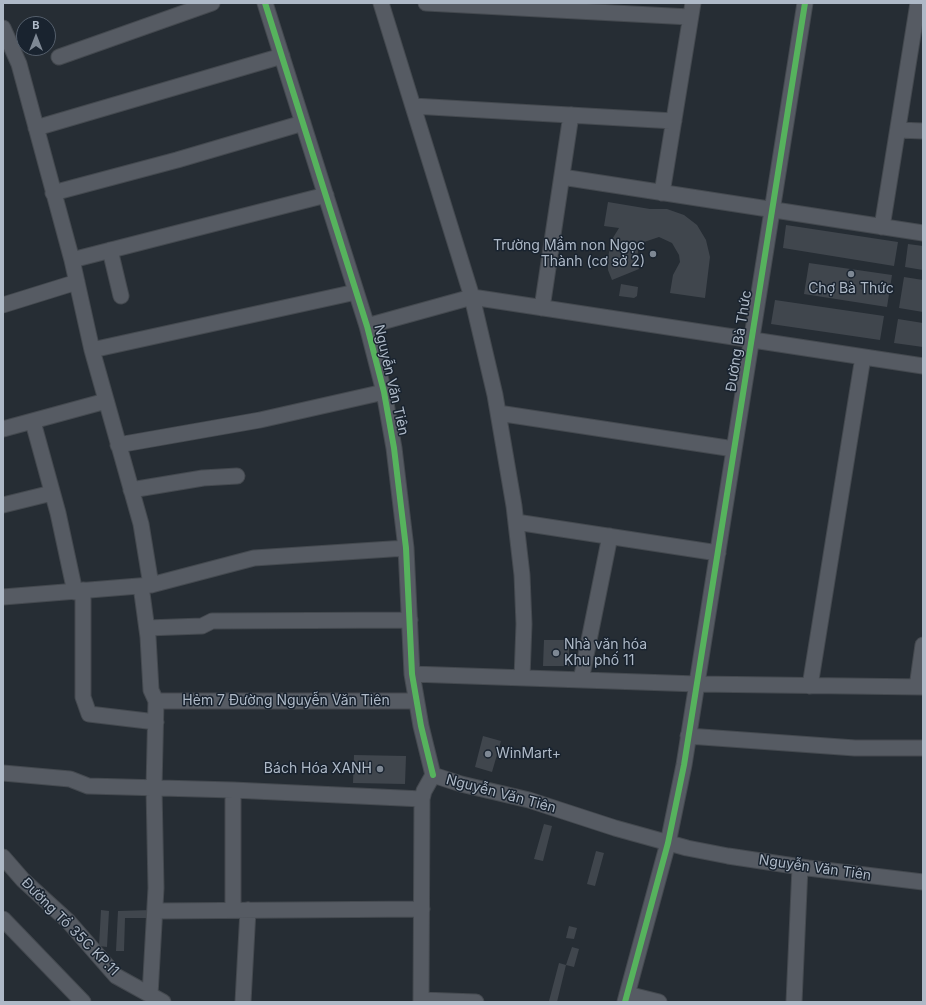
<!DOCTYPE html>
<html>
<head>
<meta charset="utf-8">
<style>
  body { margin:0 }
  #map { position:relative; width:926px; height:1005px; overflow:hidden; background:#262d34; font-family:Inter,sans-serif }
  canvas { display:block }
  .frame { position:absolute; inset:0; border:4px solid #aeb9c7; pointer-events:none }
  .north { position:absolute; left:16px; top:16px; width:40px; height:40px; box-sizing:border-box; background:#19232f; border:1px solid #555f6c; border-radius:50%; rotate:0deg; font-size:11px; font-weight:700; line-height:16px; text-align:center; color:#aeb9c7 }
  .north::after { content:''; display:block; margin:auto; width:14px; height:18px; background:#7e8894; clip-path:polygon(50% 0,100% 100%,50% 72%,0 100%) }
</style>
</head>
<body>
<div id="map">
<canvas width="926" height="1005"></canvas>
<div class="frame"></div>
<div class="north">B</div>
</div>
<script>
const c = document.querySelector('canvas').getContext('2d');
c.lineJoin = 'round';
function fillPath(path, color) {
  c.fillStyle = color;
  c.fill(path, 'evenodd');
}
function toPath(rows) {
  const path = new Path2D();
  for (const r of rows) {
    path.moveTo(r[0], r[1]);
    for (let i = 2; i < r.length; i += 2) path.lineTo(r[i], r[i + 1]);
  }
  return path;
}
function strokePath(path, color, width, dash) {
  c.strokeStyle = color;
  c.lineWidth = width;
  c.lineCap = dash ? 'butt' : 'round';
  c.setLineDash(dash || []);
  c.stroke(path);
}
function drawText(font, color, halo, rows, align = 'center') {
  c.font = font + ' Inter,sans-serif';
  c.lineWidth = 3;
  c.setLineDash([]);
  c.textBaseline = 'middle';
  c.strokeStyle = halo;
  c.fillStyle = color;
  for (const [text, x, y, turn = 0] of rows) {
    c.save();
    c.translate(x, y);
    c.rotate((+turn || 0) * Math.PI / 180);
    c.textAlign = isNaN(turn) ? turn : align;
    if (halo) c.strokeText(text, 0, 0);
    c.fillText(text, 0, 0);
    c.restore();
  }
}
fillPath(toPath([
  [608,202,650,209,667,209,684,215,697,225,706,240,710,257,705,298,670,293,673,275,680,262,679,255,672,243,659,237,644,242,639,247,636,261,639,269,612,280,608,270,608,258,611,241,619,228,604,226],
  [786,225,898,242,894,266,783,248],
  [908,244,923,246,923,270,905,267],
  [809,263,892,275,887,307,804,294],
  [904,277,923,280,923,312,899,308],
  [621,284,638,287,637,296,634,298,619,296],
  [775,300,884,316,880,340,771,324],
  [898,319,923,323,923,347,894,343],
  [544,640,569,640,569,666,543,666],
  [483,736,501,741,492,772,475,767],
  [354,755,406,756,405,784,353,783],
  [544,824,552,826,543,861,534,859],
  [596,851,604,853,595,886,587,884],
  [101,910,109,911,107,947,99,946],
  [153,910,153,918,125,918,124,951,116,951,118,911],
  [569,926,577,928,574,939,566,938],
  [572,947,579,949,574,967,566,965],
  [559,963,566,965,557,1002,553,1002,549,1001]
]), '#40464d');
const minor = toPath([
  [265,3,367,326,384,392,394,448,406,548,412,674,421,726,433,775],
  [381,3,472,297,495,395,514,506,522,575,524,624,522,678],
  [426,3,690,17],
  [3,28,19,64,72,260,92,350,141,524,151,585],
  [59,57,212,3],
  [413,106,674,121],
  [36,128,282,56],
  [898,130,923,131],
  [562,177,923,233],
  [53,193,177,160,303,123],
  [662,193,693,3],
  [882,227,918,3],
  [110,250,121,296],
  [72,260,326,195],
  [3,305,77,282],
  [542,308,571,115],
  [367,326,472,297,923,366],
  [92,350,356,292],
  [498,413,734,449],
  [33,422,58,513,75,592],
  [3,429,106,401],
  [118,445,260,420,384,392],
  [131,490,203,478,237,476],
  [3,505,52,493],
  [516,522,718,553],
  [141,586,148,637,151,690,156,701,154,788,156,888,150,995],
  [83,590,83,697,89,714,156,722],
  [3,597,151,585,254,558,406,548],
  [147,628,202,626,212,621,410,620],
  [412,674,697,684,923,687],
  [581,680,610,536],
  [810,686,863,357],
  [917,687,923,645],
  [156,701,416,701],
  [688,736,855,748,923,748],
  [3,773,70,779,88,786,233,790,422,799],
  [433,775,461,784,529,800,615,828,687,848,728,856,808,868,923,882],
  [233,790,233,910],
  [3,857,23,880,68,921,116,976,163,1002],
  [155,911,422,909],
  [3,919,83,1002],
  [627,994,659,1002],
  [422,1000,476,1002],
  [243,1002,248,910],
  [421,1002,422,799,424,791,433,775],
  [625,1002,668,843,684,765,805,3],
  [794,1002,800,867]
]);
strokePath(minor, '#44494f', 17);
strokePath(minor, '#565b63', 15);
strokePath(toPath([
  [265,3,367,326,384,392,394,448,406,548,412,674,421,726,433,775],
  [625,1002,668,843,684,765,805,3]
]), '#56b35d', 6);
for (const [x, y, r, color] of [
  [653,254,4,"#7e8894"],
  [851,274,4,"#7e8894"],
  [556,653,4,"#7e8894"],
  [488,754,4,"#7e8894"],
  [380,769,4,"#7e8894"]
]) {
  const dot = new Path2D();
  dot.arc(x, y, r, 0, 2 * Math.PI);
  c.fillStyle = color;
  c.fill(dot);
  strokePath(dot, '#19232f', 1.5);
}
drawText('14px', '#aeb9c7', '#19232f', [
  ["Trường Mầm non Ngọc",645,246],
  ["Thành (cơ sở 2)",645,262],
  ["Chợ Bà Thức",851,289,"center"],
  ["Nhà văn hóa",564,645,"left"],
  ["Khu phố 11",564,661,"left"],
  ["WinMart+",496,754,"left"],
  ["Bách Hóa XANH",372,769]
], 'right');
drawText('14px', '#aeb9c7', '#19232f', [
  ["Đường Bà Thức",739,341,-81],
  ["Nguyễn Văn Tiên",391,380,77],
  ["Hẻm 7 Đường Nguyễn Văn Tiên",286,701],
  ["Nguyễn Văn Tiên",501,794,15],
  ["Nguyễn Văn Tiên",815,868,8],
  ["Đường Tổ 35C KP.11",70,927,45]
]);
</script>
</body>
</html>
